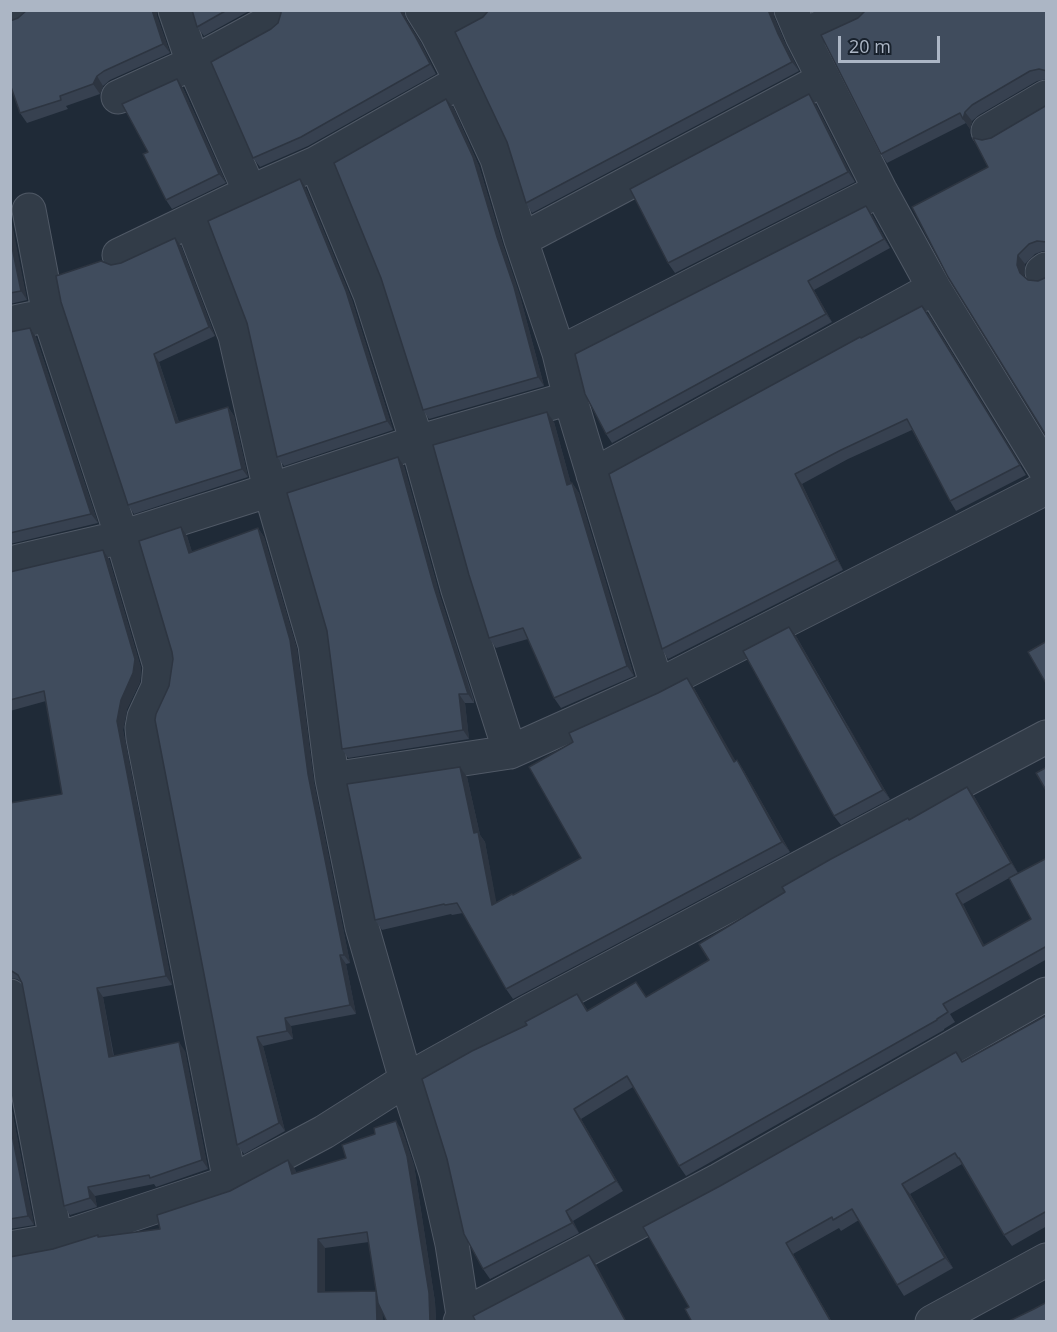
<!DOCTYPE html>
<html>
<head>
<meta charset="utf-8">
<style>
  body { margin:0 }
  #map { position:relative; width:1057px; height:1332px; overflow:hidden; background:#1f2a37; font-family:"Open Sans",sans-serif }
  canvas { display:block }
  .frame { position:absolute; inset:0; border:12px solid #acb6c5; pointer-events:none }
  .scale { position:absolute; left:838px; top:36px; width:102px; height:27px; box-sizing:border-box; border:3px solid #acb6c5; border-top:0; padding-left:8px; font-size:18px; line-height:21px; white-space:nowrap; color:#acb6c5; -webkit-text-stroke:4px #18212c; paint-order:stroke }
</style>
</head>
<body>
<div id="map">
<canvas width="1057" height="1332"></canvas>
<div class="frame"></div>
<div class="scale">20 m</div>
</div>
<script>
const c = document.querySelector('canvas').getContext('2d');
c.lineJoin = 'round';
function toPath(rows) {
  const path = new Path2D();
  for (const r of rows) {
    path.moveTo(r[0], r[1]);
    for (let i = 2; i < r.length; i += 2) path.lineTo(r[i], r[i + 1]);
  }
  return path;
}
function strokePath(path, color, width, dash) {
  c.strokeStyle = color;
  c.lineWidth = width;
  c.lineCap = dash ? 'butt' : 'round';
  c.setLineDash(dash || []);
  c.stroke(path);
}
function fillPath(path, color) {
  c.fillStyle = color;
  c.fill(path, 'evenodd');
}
const minor = toPath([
  [175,10,193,63,250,192],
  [422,10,437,34,461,81,497,159,521,240,559,353,570,398,657,686],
  [791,10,802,36,880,190,934,288,1046,471],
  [15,12,18,10],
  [437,34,480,10],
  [802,36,857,10],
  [118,97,193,63,269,22],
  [988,131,1046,97],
  [316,163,370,294,417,442,458,590,510,752],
  [29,210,49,315,122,537,160,666,158,687,144,717,142,728,143,738,230,1182],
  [191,221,235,336,270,490,315,645,332,779,362,927,406,1080,436,1173,452,1244,463,1315,460,1322],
  [521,240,824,79],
  [119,255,250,192,316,163,461,81],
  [1042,272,1046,269],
  [10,323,49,315],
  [559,353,880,190],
  [593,475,934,288],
  [10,563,122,537,270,490,417,442,570,398],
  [332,779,510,752,657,686,1046,488],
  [10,996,56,1240],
  [10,1248,56,1240,230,1182,324,1132,406,1080,530,1011,1046,737],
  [463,1315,719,1180,1046,994],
  [932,1322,1046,1260]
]);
strokePath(minor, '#505966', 35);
strokePath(minor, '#323c48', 33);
fillPath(toPath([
  [27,10,157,10,157,16,170,53,110,80,103,86,100,94,66,106,68,109,27,123,20,113,18,18],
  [192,10,251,10,204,36,197,27],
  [281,10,403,10,406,19,421,43,436,74,308,146,260,167,253,158,271,29,278,23,281,13],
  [489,10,773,10,774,17,785,43,799,71,532,213,526,203,483,17],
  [1047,10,1047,79,1037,81,979,115,972,121,970,129,966,123,887,163,881,154,858,18,865,12],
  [183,88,226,183,172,209,166,200,148,152],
  [816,105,855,182,675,273,668,263],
  [1047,105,1047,251,1043,251,1035,254,1025,264,1024,275,1047,437,982,140,991,138],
  [453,107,479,166,503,245,520,296,544,386,429,419,423,410],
  [306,188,352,300,393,430,284,466,277,457],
  [872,215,890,248,814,290,832,322,612,443,606,434],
  [10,217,27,300,10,304],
  [181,246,215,336,159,362,179,422,228,407,234,416,248,477,134,514,128,505,111,265,121,263],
  [929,315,1026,475,956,511,950,501,912,430,848,459,802,484,843,570,668,659,662,649,861,338],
  [30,328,36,337,98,523,10,544,10,332],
  [554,422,571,484,572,483,579,493,634,676,561,708,554,698,528,639,496,648,489,638],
  [404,466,440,596,474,700,474,703,465,703,469,739,348,758,342,749],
  [258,528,264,537,297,649,314,783,350,963,346,964,356,1014,291,1026,293,1039,263,1046,285,1131,244,1154,237,1145,169,686,187,536,192,552],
  [103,550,109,559,141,668,140,682,127,709,123,730,172,985,103,997,114,1056,185,1051,208,1169,156,1187,154,1184,95,1196,97,1207,70,1215,64,1206,21,982,17,979,10,978,10,803,62,794,46,701,10,711,10,572],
  [796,636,890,799,841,825,834,816],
  [694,688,735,761,737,760,744,771,790,852,513,999,506,989,463,913,452,915,451,914,382,930,375,920,467,777,480,835,485,842,496,903,513,895,581,858],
  [967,787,974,796,1018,873,963,904,984,946,1031,919,1047,858,1047,959,950,1014,955,1022,944,1029,944,1030,686,1176,679,1166,633,1087,581,1119,623,1191,573,1221,579,1233,490,1279,483,1269,527,1025,577,994,588,1011,647,997,709,960,909,820],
  [1047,1015,1047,1226,1012,1246,1004,1235,962,1164,910,1194,953,1268,904,1296,897,1285,859,1220,841,1231,839,1228,793,1254,832,1322,692,1322,689,1307,963,1062],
  [10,1100,34,1225,10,1229],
  [402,1130,414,1165,435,1302,436,1322,387,1322,382,1311,383,1322,10,1322,53,1249,99,1237,160,1229,295,1169,296,1173,346,1158],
  [369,1242,377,1293,325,1292,325,1248]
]), '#374150');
fillPath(toPath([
  [152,10,157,10,157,16,170,53,163,44],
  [400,10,403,10,406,19,421,43,436,74,430,64],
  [768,10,773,10,774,17,785,43,799,71,792,62,778,34],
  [97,76,103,86,100,94,93,84],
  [177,79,183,88,226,183,219,174],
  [809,94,816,105,855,182,848,172],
  [446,99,453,107,479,166,503,245,520,296,544,386,538,377],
  [965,112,972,121,970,129,963,119],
  [300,179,306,188,352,300,393,430,387,421],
  [866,206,872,215,890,248,884,239],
  [10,217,11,218,27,300,21,291,10,237],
  [175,238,181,246,215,336,209,327],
  [1018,255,1025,264,1024,275,1027,283,1020,273,1017,265],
  [808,281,814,290,832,322,826,314],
  [922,306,929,315,1026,475,1020,465],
  [30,328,36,337,98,523,91,514],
  [154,354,159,362,182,431,176,423],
  [228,407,234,416,248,477,242,469],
  [547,412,554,422,574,495,567,485],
  [398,457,404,466,440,596,474,703,468,694,434,587],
  [795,474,802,484,843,570,837,560],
  [572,483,579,493,634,676,627,666],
  [181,527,187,536,195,562,189,553],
  [258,528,264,537,297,649,314,783,350,963,344,955],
  [103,550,109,559,141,668,140,682,127,709,123,730,172,985,166,976,117,721],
  [789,627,796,636,848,728,842,719],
  [687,678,694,688,742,772,734,762],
  [459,694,465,703,469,739,463,730],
  [843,718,849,727,890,799,883,790],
  [737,760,744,771,790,852,782,842],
  [460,767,467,777,480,835,485,842,499,916,492,905,474,833],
  [967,787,974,796,1018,873,1011,863],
  [956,894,963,904,990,956,983,946],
  [340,955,346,964,356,1014,350,1005],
  [97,988,103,997,115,1066,109,1057],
  [285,1018,291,1026,293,1039,287,1031],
  [257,1037,263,1046,285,1131,279,1123],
  [179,1042,185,1051,208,1169,202,1160],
  [10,1100,34,1225,28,1216,10,1124],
  [574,1109,581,1119,623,1191,616,1181],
  [396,1121,402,1130,414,1165,435,1302,436,1322,430,1322],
  [288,1160,295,1169,298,1183,292,1174],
  [902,1184,910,1194,953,1268,945,1258],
  [88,1187,95,1196,97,1207,90,1198],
  [566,1211,573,1221,579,1233,572,1223],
  [318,1239,325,1248,325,1301,318,1292],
  [786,1243,793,1254,832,1322,831,1322],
  [589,1255,597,1266,627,1322,626,1322],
  [376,1291,382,1300,383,1322,377,1322]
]), '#2d3541');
const building = toPath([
  [27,10,152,10,163,44,104,71,97,76,93,84,60,96,61,100,20,113,10,84,10,21,18,18,27,10],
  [192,10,227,10,197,27,192,10],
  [281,10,400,10,414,34,430,64,301,137,253,158,211,62,271,29,278,23,281,13,281,10],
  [489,10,768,10,778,34,792,62,526,203,507,142,455,32,483,17,489,10],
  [866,10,1047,10,1047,71,1039,69,1030,71,972,105,965,112,963,119,960,113,881,154,821,35,858,18,866,10],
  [177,79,219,174,166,200,143,154,148,152,122,104,177,79],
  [809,94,848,172,668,263,630,189,809,94],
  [446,99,473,157,497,237,514,287,538,377,423,410,381,278,334,163,446,99],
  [1047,105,1047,242,1037,241,1029,244,1018,255,1017,265,1020,273,1028,280,1038,281,1047,277,1047,437,948,277,912,207,988,167,973,138,982,140,991,138,1047,105],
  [300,179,346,291,387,421,277,457,247,323,208,221,300,179],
  [866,206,884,239,808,281,826,314,606,434,585,394,575,354,866,206],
  [10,237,21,291,10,293,10,237],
  [175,238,209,327,154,354,176,423,228,407,242,469,128,505,61,302,56,276,101,261,111,265,121,263,175,238],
  [922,306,1020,465,950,501,907,419,841,450,795,474,837,560,662,649,609,474,860,337,861,338,922,306],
  [30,328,91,514,10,533,10,332,30,328],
  [547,412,567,485,572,483,627,666,554,698,523,628,489,638,469,575,433,445,547,412],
  [398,457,434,587,467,691,468,694,459,694,463,730,342,749,327,631,287,493,398,457],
  [181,527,189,553,258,528,290,640,308,774,344,955,340,955,350,1005,285,1018,287,1031,257,1037,279,1123,237,1145,155,720,156,714,169,686,173,659,172,652,139,541,181,527],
  [103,550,135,659,133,673,121,700,117,721,166,976,97,988,109,1057,179,1042,202,1160,150,1178,149,1175,88,1187,90,1198,64,1206,22,983,18,975,10,970,10,803,62,794,44,691,10,700,10,572,103,550],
  [789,627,883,790,834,816,743,651,789,627],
  [1047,641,1047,685,1028,652,1047,641],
  [687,678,734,762,737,760,782,842,506,989,457,903,445,905,444,904,375,920,347,784,460,767,474,833,478,832,492,905,512,894,513,895,581,858,529,767,573,742,569,733,658,693,687,678],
  [1047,767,1047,792,1036,773,1047,767],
  [967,787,1011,863,956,894,983,946,1031,919,1009,878,1047,858,1047,946,943,1004,948,1012,937,1019,937,1020,679,1166,627,1076,574,1109,616,1181,566,1211,572,1223,483,1269,464,1234,447,1159,422,1079,472,1051,527,1025,525,1022,577,994,587,1011,636,982,646,997,709,960,699,944,785,892,782,887,831,859,908,818,909,820,967,787],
  [1047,1015,1047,1211,1004,1235,959,1158,958,1158,955,1153,902,1184,945,1258,897,1285,852,1209,833,1220,832,1217,786,1243,831,1322,692,1322,685,1309,689,1307,643,1227,720,1186,956,1052,962,1062,1047,1015],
  [396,1121,407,1156,429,1293,430,1322,387,1322,378,1303,367,1232,318,1239,318,1292,376,1291,377,1322,10,1322,10,1257,53,1249,98,1235,98,1237,160,1229,157,1215,230,1191,288,1160,292,1174,346,1158,342,1145,375,1134,374,1128,396,1121],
  [10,1124,28,1216,10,1219,10,1124],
  [589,1255,626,1322,476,1322,473,1316,589,1255],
  [1047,1302,1047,1322,1007,1322,1034,1309,1047,1302]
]);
fillPath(building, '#404c5d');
strokePath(building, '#2d3541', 1.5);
</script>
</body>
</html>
